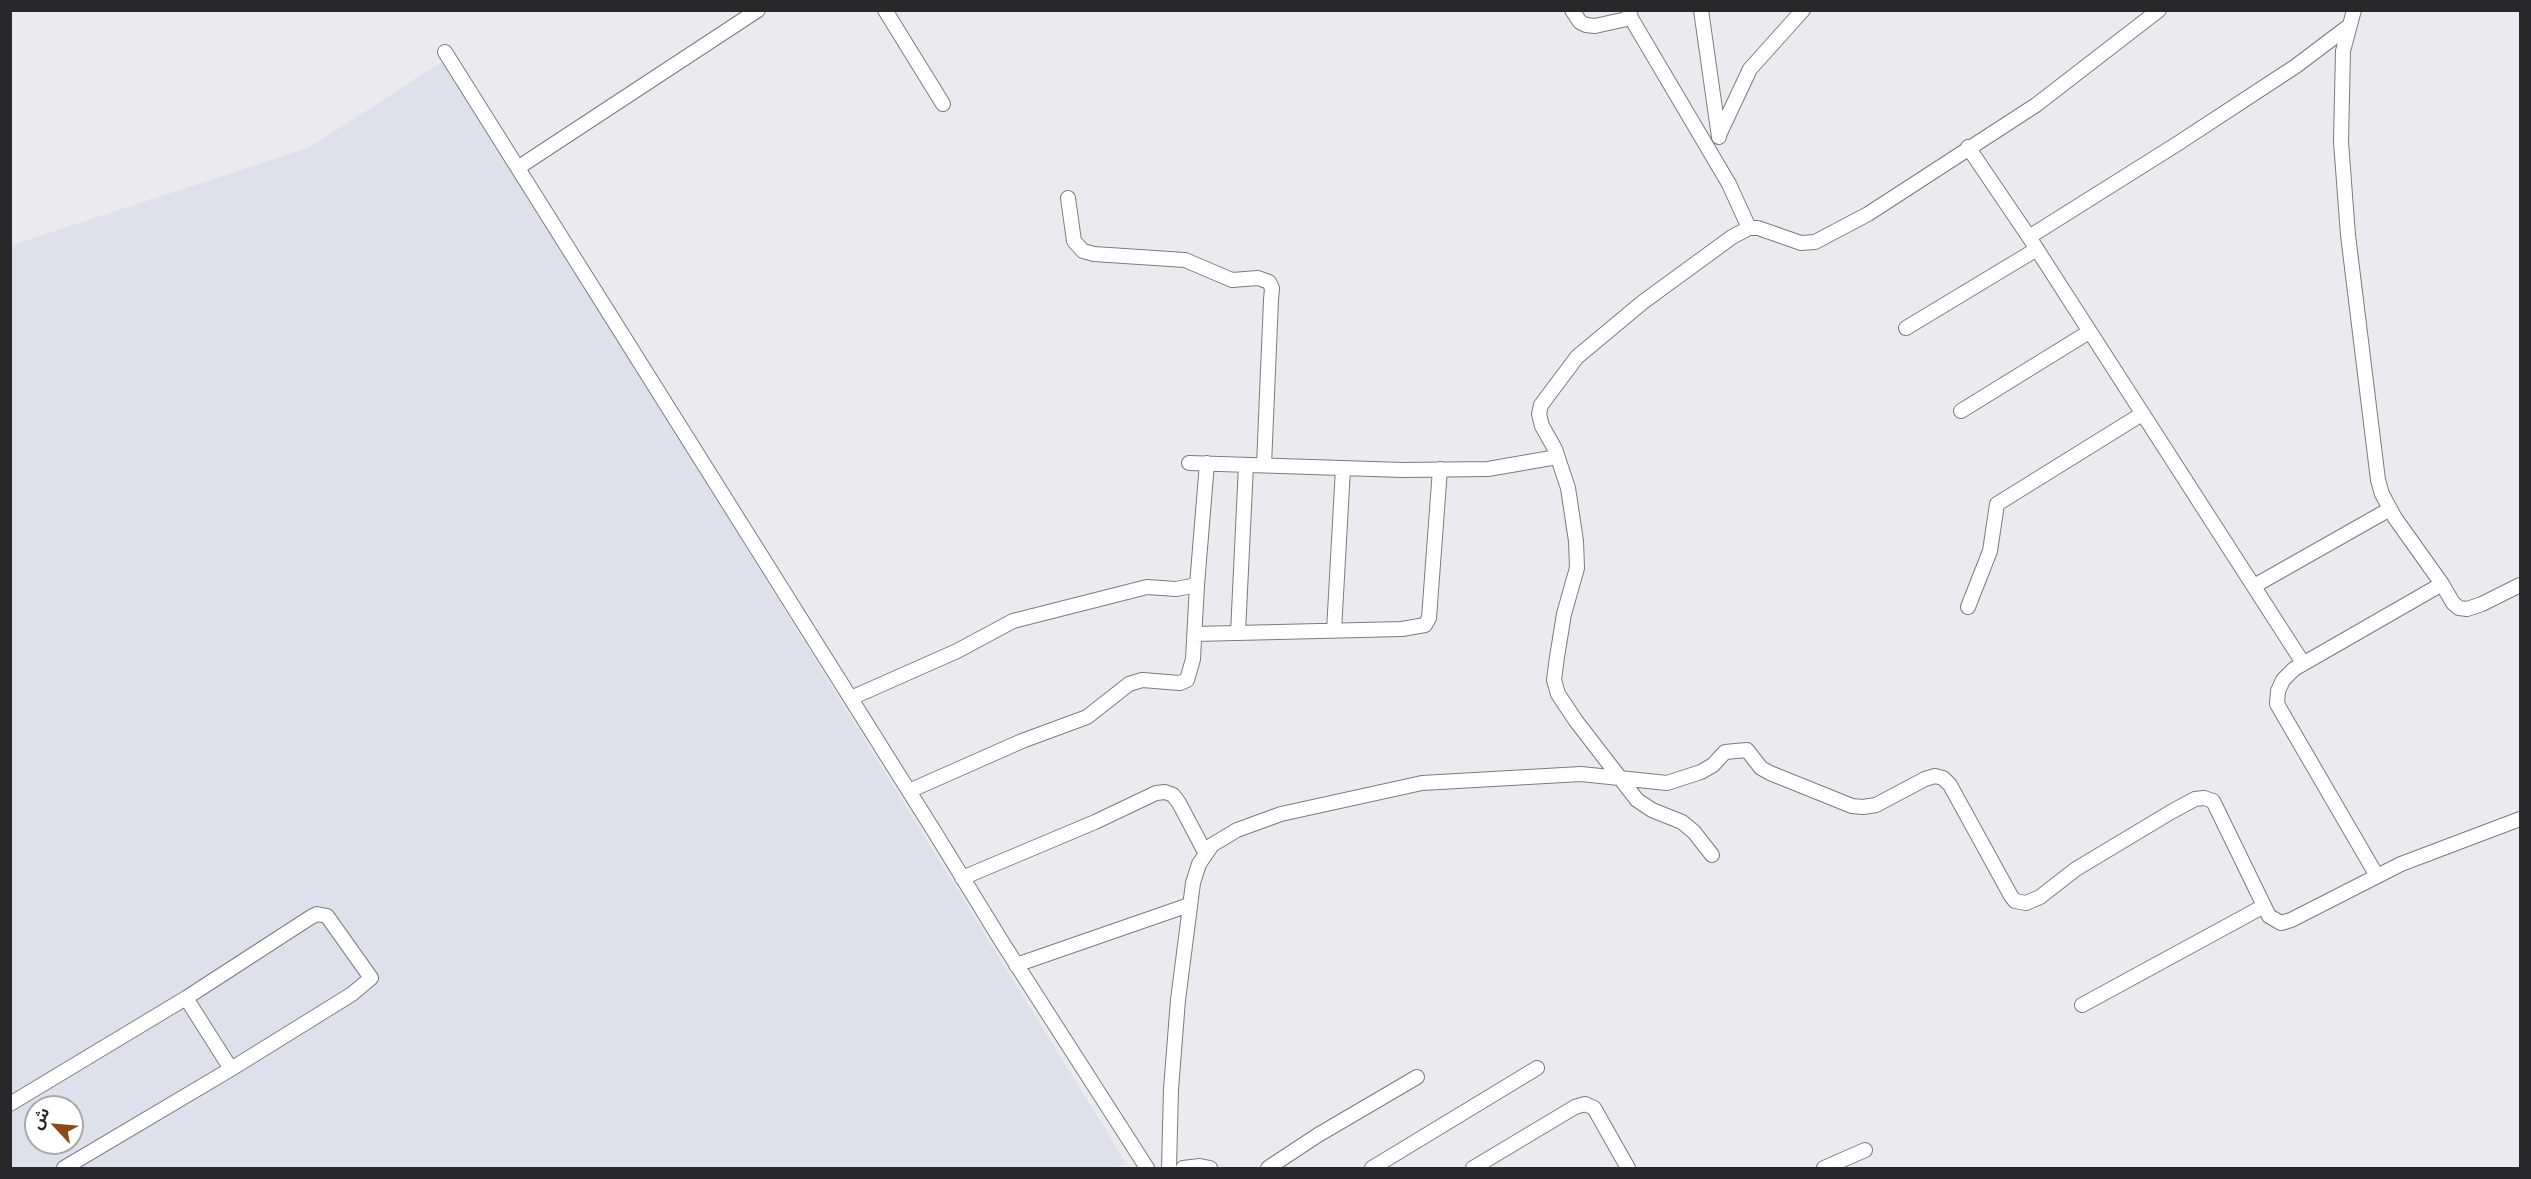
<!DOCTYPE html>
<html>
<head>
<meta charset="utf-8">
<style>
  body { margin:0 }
  #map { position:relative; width:2531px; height:1179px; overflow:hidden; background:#eaeaef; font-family:Lato,"Noto Sans Arabic",sans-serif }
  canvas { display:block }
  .frame { position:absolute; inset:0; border:12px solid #28282a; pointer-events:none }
  .north { position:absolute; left:24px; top:1095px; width:60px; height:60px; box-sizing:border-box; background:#fff; border:2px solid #a9a9aa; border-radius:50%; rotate:296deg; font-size:16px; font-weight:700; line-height:24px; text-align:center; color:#28282a }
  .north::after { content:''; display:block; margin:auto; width:21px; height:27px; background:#8c4919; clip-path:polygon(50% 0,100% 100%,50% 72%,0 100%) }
</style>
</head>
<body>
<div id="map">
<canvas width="2531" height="1179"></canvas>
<div class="frame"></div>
<div class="north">ش</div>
</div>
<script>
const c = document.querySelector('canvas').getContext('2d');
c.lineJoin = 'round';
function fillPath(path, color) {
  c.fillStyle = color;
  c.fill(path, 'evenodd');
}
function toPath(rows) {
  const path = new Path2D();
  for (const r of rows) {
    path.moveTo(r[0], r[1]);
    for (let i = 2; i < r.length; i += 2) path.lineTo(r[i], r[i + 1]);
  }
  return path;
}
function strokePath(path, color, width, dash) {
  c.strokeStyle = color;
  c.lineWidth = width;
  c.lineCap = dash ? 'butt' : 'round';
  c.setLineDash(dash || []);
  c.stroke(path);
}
fillPath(toPath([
  [445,60,1126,1163,1117,1168,11,1168,10,246,310,147],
  [36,1107,72,1107,72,1143,36,1143]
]), '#dee0ec');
const minor = toPath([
  [885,10,943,104],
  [1572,10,1580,22,1586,25,1595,26,1631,18],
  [1629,10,1631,18,1729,184,1749,228],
  [1701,10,1719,137],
  [2354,10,2343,51,2341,142,2348,235,2378,480,2382,494,2395,518,2442,584,2453,603,2459,608,2467,609,2482,604,2520,585],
  [445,52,934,831,1002,942,1147,1168],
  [1719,135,1750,69,1803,10],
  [1968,147,2029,237,2303,663],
  [519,167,758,10],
  [1068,198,1074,241,1083,251,1094,254,1185,260,1232,280,1258,278,1269,282,1272,288,1271,300,1264,465],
  [2029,237,2177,144,2296,66,2349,26],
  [1906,328,2037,249],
  [1961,411,2089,332],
  [1189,463,1403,470,1488,469,1557,457],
  [2254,586,2390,509],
  [1968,607,1990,551,1997,504,2142,414],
  [1334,631,1343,468],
  [1238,633,1246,465],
  [1195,634,1402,629,1425,625,1429,618,1440,469],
  [851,698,957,651,1013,621,1147,587,1176,589,1197,585],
  [909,791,1022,741,1087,717,1129,684,1142,680,1180,683,1187,680,1193,659,1197,585,1207,463],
  [1712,855,1694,832,1682,822,1652,810,1637,800,1576,721,1558,694,1554,680,1557,657,1564,614,1577,568,1576,541,1568,488,1555,449,1542,426,1539,414,1541,405,1577,357,1643,302,1732,237,1749,228,1758,228,1801,243,1815,242,1868,214,2036,105,2159,10],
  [2377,876,2277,704,2278,691,2283,680,2294,669,2442,584],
  [962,878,1095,822,1156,793,1165,792,1173,795,1179,803,1206,854],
  [1016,965,1189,905],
  [186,998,231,1069],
  [2082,1005,2264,906],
  [10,1104,186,998,311,917,317,914,327,916,371,978,352,994,231,1069,64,1168],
  [1169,1168,1171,1089,1178,1000,1193,883,1199,864,1212,845,1237,830,1281,814,1422,783,1581,774,1667,783,1701,772,1713,765,1725,752,1747,750,1761,768,1770,773,1852,806,1863,807,1876,805,1925,779,1935,776,1943,778,1950,785,2011,896,2015,901,2026,903,2040,897,2076,869,2171,812,2195,799,2204,798,2213,801,2269,916,2281,923,2291,920,2401,864,2520,819],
  [1183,1168,1200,1166,1210,1168],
  [1268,1168,1318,1135,1417,1077],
  [1372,1168,1537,1068],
  [1473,1168,1575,1107,1585,1104,1594,1108,1628,1168],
  [1824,1168,1865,1150]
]);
strokePath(minor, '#7c7c80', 16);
strokePath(minor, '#fff', 14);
</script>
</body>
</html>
